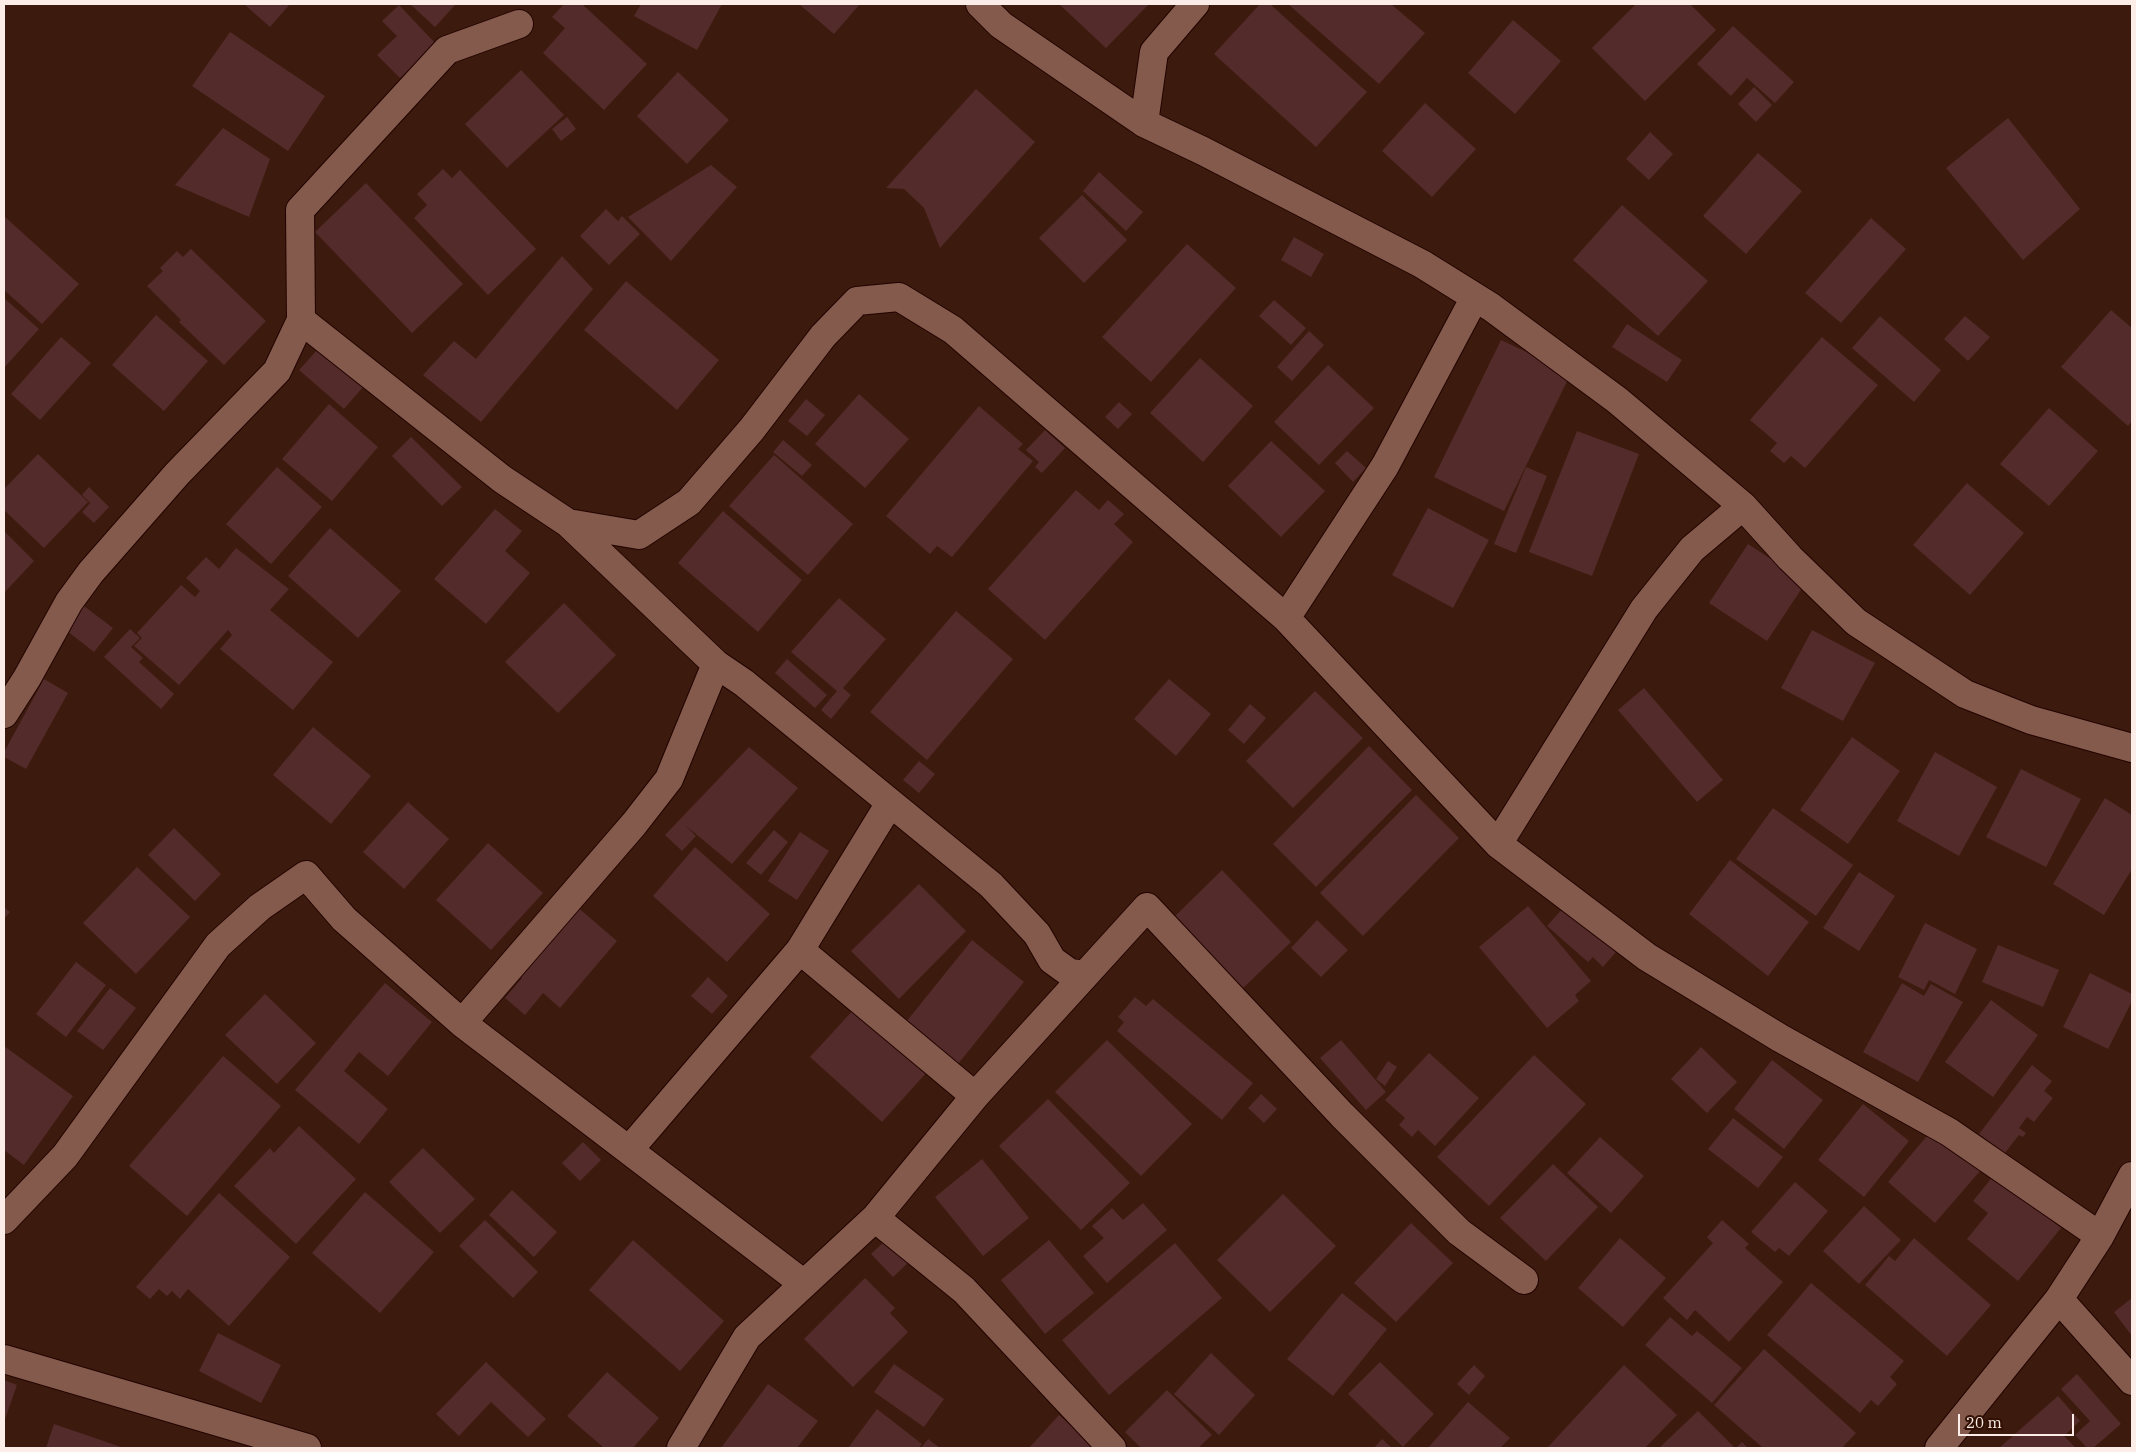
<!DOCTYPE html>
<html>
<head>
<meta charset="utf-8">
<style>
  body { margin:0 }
  #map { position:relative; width:2136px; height:1452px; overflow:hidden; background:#3c1a0d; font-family:"IBM Plex Serif",serif }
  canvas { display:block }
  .frame { position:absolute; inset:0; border:5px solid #fcede8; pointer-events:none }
  .scale { position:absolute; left:1958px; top:1414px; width:116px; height:22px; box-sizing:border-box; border:2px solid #fcede8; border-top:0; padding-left:6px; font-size:15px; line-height:18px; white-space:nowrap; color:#fcede8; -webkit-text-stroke:4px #321004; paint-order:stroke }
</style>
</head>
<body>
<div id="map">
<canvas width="2136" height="1452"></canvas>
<div class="frame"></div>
<div class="scale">20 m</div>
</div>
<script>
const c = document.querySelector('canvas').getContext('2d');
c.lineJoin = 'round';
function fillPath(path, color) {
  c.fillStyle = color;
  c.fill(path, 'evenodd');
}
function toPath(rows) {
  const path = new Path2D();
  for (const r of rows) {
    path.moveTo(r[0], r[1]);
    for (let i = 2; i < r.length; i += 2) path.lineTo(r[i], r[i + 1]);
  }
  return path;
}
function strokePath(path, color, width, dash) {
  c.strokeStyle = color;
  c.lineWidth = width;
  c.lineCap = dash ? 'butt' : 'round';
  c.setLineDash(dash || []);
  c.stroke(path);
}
fillPath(toPath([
  [244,4,290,4,270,27],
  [410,4,456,4,435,27],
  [564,4,582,4,647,64,604,110,543,53,565,28,552,17],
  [641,4,722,4,697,50,634,16],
  [799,4,860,4,834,34],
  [1059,4,1149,4,1106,48],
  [1260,4,1270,4,1367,92,1316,147,1214,54],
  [1288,4,1391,4,1425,33,1379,84],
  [1636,4,1690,4,1716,30,1645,101,1592,48],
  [399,5,436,44,400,78,377,55,397,36,382,21],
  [1513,20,1561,61,1515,114,1468,73],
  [1733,26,1794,82,1775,103,1747,78,1731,96,1697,64],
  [230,32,325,96,288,151,192,86],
  [521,70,564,115,507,168,465,124],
  [678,72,729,120,687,164,637,116],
  [1754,87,1772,105,1756,122,1738,104],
  [976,89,1035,142,940,248,924,208,904,189,886,188],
  [1425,103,1476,149,1432,197,1382,151],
  [567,117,576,129,561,141,552,129],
  [2008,118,2080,209,2023,260,1946,168],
  [223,128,270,159,249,217,175,185],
  [1650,132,1673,154,1649,180,1626,159],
  [1758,153,1802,191,1746,254,1703,216],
  [711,165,737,187,671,261,628,217],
  [443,169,452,178,460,170,536,249,488,295,414,218,427,205,417,194],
  [1099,172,1143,212,1126,231,1083,191],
  [366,183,463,284,412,333,315,232],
  [1082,195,1127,240,1084,283,1039,238],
  [1622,205,1708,281,1658,336,1573,260],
  [606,209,618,221,622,216,640,234,609,265,580,236],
  [4,216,79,284,42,324,4,290],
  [1871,218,1906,249,1841,323,1805,293],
  [1294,237,1324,254,1311,277,1281,260],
  [1187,244,1236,288,1151,382,1102,337],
  [191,249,266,321,224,365,179,322,181,320,147,286,163,271,160,268,177,251,183,257],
  [562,256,593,289,481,422,423,375,454,341,476,359],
  [626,281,719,360,677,410,584,330],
  [4,298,39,329,4,368],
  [1274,300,1306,328,1291,345,1259,316],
  [2111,310,2132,328,2132,421,2128,426,2061,367],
  [156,315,208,361,164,411,112,365],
  [1880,316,1941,370,1914,402,1852,348],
  [1965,316,1990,337,1968,361,1944,339],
  [1627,324,1682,360,1667,382,1612,347],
  [1309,331,1324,345,1292,381,1277,367],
  [61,337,91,363,40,420,11,394],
  [1822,337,1878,385,1805,468,1791,456,1784,463,1770,451,1777,443,1750,420],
  [1501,340,1571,373,1504,511,1434,477],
  [318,349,363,387,344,409,299,370],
  [1200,358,1253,406,1203,462,1150,413],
  [1328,365,1374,408,1319,465,1274,422],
  [859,394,909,439,865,488,815,444],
  [806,399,825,415,807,436,788,421],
  [1119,402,1132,414,1118,429,1105,417],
  [329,404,378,447,332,501,282,459],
  [979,406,1023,444,1018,449,1033,461,952,557,937,546,930,554,886,516],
  [2049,408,2098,451,2049,506,2000,464],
  [1045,430,1065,448,1042,473,1035,467,1039,462,1026,450],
  [1577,431,1639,454,1592,576,1529,552],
  [411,437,462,487,442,506,392,456],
  [783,440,812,465,802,476,773,452],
  [1271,441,1325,491,1281,537,1228,486],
  [1347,451,1366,468,1353,482,1335,463],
  [38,454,88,502,44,548,4,510,4,489],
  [774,455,853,524,808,575,729,506],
  [277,467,322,507,271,564,226,524],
  [1526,467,1547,476,1516,553,1494,544],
  [1967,483,2024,533,1970,595,1913,545],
  [89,487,109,507,94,523,82,512,90,503,82,495],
  [1076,490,1099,510,1108,500,1124,514,1114,524,1133,542,1045,640,988,589],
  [1428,508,1489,540,1453,608,1392,575],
  [495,509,522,531,505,551,530,573,486,624,434,579],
  [723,511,802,580,758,632,678,563],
  [330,528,401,591,358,638,288,576],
  [4,531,34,561,4,593],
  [1748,544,1806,582,1767,641,1709,603],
  [236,548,289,589,270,610,333,662,293,710,220,649,232,635,228,630,179,685,134,646,142,638,137,633,181,585,195,597,200,591,186,578,206,557,219,569],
  [839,598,886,639,843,688,851,695,831,719,821,710,837,691,791,652],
  [80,603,113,628,94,652,62,627],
  [564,603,616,655,558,713,505,662],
  [956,611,1013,659,927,760,870,712],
  [130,629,140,638,131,647,143,658,139,662,174,694,161,709,104,657],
  [1812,630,1875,663,1843,721,1781,688],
  [787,659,827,695,815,708,775,673],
  [44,679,68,693,26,769,4,757,4,752],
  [1169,679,1211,714,1176,756,1134,719],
  [1644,688,1723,780,1697,802,1618,710],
  [1315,691,1363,738,1293,808,1246,761],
  [1250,704,1266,718,1244,744,1228,730],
  [313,727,371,776,331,824,273,775],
  [1852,737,1900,771,1848,844,1800,810],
  [1369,746,1412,790,1316,887,1273,844],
  [749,747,798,788,732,864,685,825,696,836,682,851,665,835],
  [1935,752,1997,787,1959,856,1897,821],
  [919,761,935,774,919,793,903,780],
  [2021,769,2081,799,2046,867,1986,837],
  [1416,795,1459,838,1363,936,1320,893],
  [2105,798,2132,815,2132,869,2104,915,2053,884],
  [408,802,449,839,404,889,363,852],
  [1773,808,1853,865,1816,916,1736,859],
  [174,828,221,874,195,901,148,855],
  [774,830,788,842,761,875,746,863],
  [800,832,829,851,797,900,768,881],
  [488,843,543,893,491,950,436,900],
  [695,847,770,914,727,962,653,896],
  [1730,860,1809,922,1768,976,1689,914],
  [137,867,190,917,136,974,83,923],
  [1222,870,1291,942,1240,991,1171,920],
  [1859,872,1895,896,1859,951,1823,928],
  [919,884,966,931,899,999,851,951],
  [576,906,617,941,560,1008,543,993,525,1015,505,998,522,978,518,975],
  [1528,906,1591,981,1575,995,1579,1001,1547,1028,1479,947],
  [1565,906,1616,952,1603,967,1593,957,1588,962,1547,926],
  [4,907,10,912,4,919],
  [1317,920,1348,950,1321,977,1291,948],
  [1925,923,1977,949,1955,994,1929,980,1924,990,1898,977],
  [972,940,1024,982,954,1069,902,1027],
  [1998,945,2059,970,2043,1007,1982,982],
  [76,962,106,985,66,1037,36,1014],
  [2090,973,2132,994,2132,1001,2108,1049,2063,1027],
  [708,977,728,996,712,1014,691,996],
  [385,983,432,1022,388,1076,359,1052,344,1071,388,1109,359,1144,295,1090],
  [1902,983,1924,996,1931,984,1963,1002,1918,1082,1863,1052],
  [110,988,136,1008,103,1050,77,1031],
  [265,994,316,1043,277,1084,225,1035],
  [1135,997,1146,1006,1153,999,1253,1083,1222,1120,1117,1031,1124,1022,1118,1017],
  [1991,1000,2038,1035,1993,1097,1945,1062],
  [856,1007,927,1072,882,1122,810,1057],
  [1107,1040,1192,1124,1141,1176,1055,1092],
  [1341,1040,1386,1092,1366,1110,1320,1058],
  [4,1046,73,1096,24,1165,4,1150],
  [1701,1047,1737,1082,1707,1113,1671,1079],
  [1429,1053,1479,1098,1435,1146,1418,1130,1412,1137,1399,1125,1405,1118,1385,1100],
  [1534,1055,1586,1104,1489,1206,1437,1157],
  [223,1056,281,1106,187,1216,129,1166],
  [1772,1060,1823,1100,1784,1149,1734,1109],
  [1388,1061,1397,1067,1385,1086,1376,1079],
  [2032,1065,2052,1081,2044,1091,2053,1098,2034,1122,2027,1117,2019,1128,2026,1133,2023,1137,2019,1135,2005,1153,1979,1134],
  [1261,1094,1277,1109,1264,1123,1248,1108],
  [1048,1099,1130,1183,1081,1230,999,1146],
  [1863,1104,1909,1141,1864,1197,1818,1160],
  [1733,1118,1783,1157,1758,1188,1708,1149],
  [299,1126,356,1179,296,1244,234,1186,270,1148,274,1153],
  [1932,1130,1980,1171,1935,1223,1888,1182],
  [1600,1137,1644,1176,1611,1213,1567,1173],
  [583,1142,601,1160,580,1181,562,1163],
  [423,1148,475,1199,440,1233,389,1182],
  [982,1159,1029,1218,983,1256,935,1197],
  [1553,1164,1598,1207,1546,1261,1500,1218],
  [1994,1175,2061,1228,2018,1281,1967,1239,1988,1213,1973,1201],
  [1795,1182,1828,1211,1789,1256,1779,1248,1775,1252,1751,1232],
  [512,1190,557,1232,534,1257,489,1215],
  [365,1192,434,1252,380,1313,312,1253],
  [219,1193,290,1257,229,1326,188,1289,180,1299,172,1291,167,1296,159,1289,150,1299,136,1287],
  [1283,1194,1336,1246,1270,1312,1217,1260],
  [1143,1203,1167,1230,1107,1283,1083,1256,1104,1238,1092,1226,1112,1208,1123,1220],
  [1864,1206,1901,1240,1859,1284,1823,1251],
  [485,1220,538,1272,513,1298,459,1246],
  [1722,1220,1749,1244,1745,1248,1783,1282,1729,1342,1695,1310,1687,1320,1663,1298,1713,1243,1707,1237],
  [1411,1223,1453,1263,1396,1322,1354,1283],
  [1620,1238,1666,1278,1623,1327,1578,1288],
  [1914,1238,1991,1305,1947,1356,1865,1285,1889,1256,1895,1261],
  [633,1240,724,1321,680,1371,589,1290],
  [886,1240,908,1263,893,1277,871,1254],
  [1049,1240,1094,1293,1045,1334,1001,1280],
  [1175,1243,1222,1298,1109,1395,1062,1340],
  [865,1278,895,1308,890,1313,908,1332,853,1387,804,1339],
  [1811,1283,1904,1361,1890,1377,1897,1384,1878,1406,1871,1400,1860,1413,1767,1335],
  [1342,1293,1387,1329,1333,1396,1287,1359],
  [2132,1298,2132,1336,2114,1312],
  [1670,1317,1692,1336,1697,1331,1742,1368,1712,1403,1645,1345],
  [218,1333,281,1365,261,1403,199,1371],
  [1764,1349,1856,1433,1842,1448,1763,1448,1714,1405],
  [1211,1353,1255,1395,1219,1435,1174,1394],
  [486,1362,546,1419,528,1437,491,1402,459,1436,436,1414],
  [1380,1362,1434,1414,1403,1447,1348,1394],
  [894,1364,944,1399,924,1427,874,1392],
  [1474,1365,1485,1376,1469,1395,1457,1384],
  [1624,1365,1677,1415,1645,1448,1547,1448],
  [607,1372,659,1418,633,1448,604,1448,567,1416],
  [2077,1374,2121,1424,2093,1448,2087,1448,2075,1435,2090,1421,2061,1389],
  [4,1380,17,1385,4,1422],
  [768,1384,818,1421,797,1448,721,1448],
  [1167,1390,1212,1435,1198,1448,1141,1448,1125,1432],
  [2058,1396,2080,1421,2064,1436,2076,1448,1999,1448],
  [1468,1402,1510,1438,1500,1448,1428,1448],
  [877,1409,922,1444,919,1448,848,1448],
  [1698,1411,1735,1448,1659,1448],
  [1059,1415,1096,1448,1029,1448],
  [54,1424,124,1448,46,1448],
  [928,1439,940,1448,921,1448],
  [1382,1439,1392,1448,1374,1448],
  [1742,1442,1748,1448,1736,1448]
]), '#532b2b');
const street = toPath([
  [980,4,1001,25,1144,123,1203,151,1422,264,1491,307,1617,400,1743,506,1790,558,1856,622,1965,694,2031,720,2132,748],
  [1144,123,1154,52,1195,4],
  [301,320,502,479,568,523,716,664,744,683,991,885,1037,934,1052,960,1070,973,1085,975],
  [568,523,639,535,689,502,752,429,823,336,857,301,899,297,953,330,1286,618,1498,844,1647,957,1780,1038,1949,1132,2100,1236],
  [1286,618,1385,466,1475,297],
  [4,714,27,678,69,602,91,572,177,474,277,371,301,320,300,210,447,50,519,24],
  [1498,844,1644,609,1692,549,1743,506],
  [800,950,975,1096],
  [462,1023,634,824,669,779,716,664],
  [629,1150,800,950,890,803],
  [875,1218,964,1290,1112,1448],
  [4,1220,65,1156,218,945,260,907,306,875,344,919,462,1023,804,1284],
  [2059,1299,2132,1381],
  [4,1359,307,1448],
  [681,1448,747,1337,875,1218,975,1096,1147,907,1342,1115,1459,1232,1524,1280],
  [1939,1448,2059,1299,2100,1236,2132,1176]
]);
strokePath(street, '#220300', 30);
strokePath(street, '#835a4b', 28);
</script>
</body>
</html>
